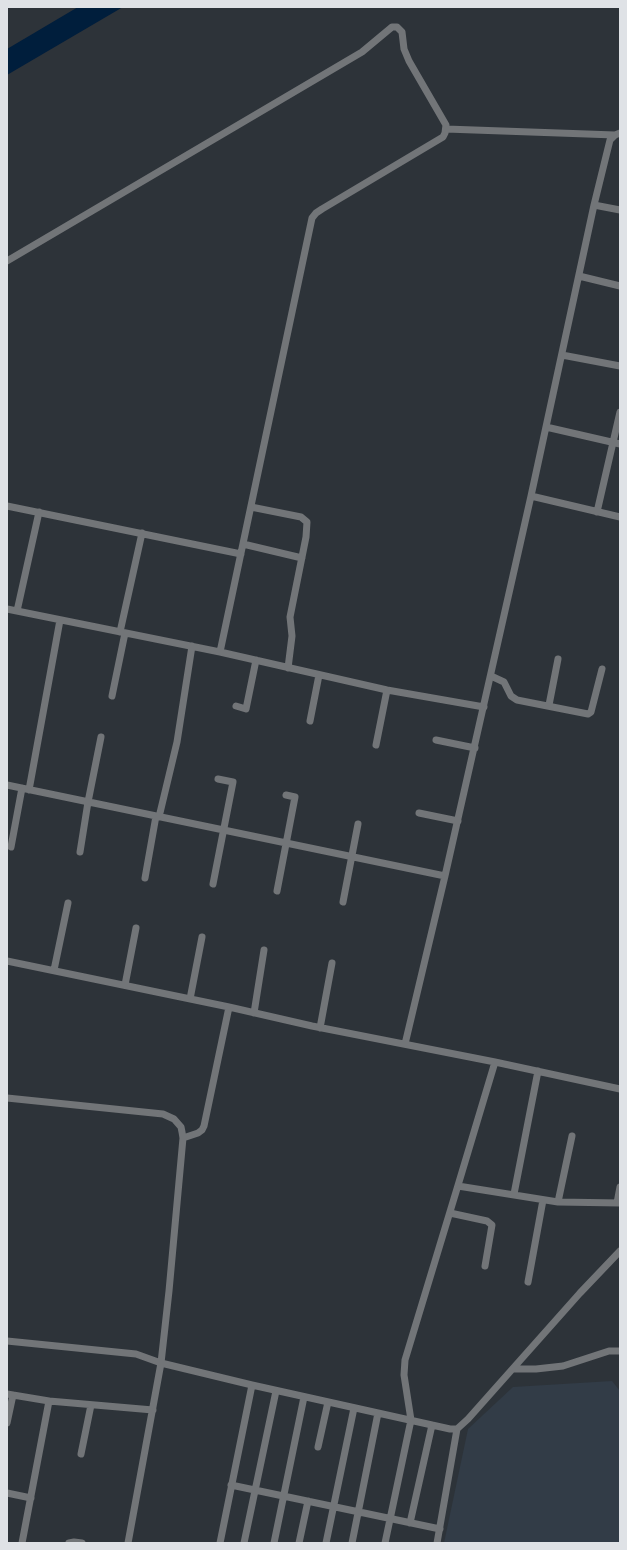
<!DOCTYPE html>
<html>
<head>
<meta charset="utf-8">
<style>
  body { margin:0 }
  #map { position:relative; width:627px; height:1550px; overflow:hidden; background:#2d3339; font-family:"Exo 2",sans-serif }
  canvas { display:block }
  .frame { position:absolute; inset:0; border:8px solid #dfe2e6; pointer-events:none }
</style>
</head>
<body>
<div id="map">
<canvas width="627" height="1550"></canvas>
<div class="frame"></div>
</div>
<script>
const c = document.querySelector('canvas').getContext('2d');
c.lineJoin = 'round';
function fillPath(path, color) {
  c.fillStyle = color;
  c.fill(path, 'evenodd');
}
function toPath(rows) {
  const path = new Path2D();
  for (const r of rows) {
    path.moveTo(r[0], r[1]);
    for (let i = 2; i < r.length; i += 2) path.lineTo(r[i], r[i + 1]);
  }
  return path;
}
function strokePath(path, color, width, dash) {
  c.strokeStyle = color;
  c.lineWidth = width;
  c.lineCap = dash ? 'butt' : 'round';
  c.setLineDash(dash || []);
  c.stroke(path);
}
fillPath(toPath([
  [612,1381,620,1391,620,1543,444,1543,468,1429,513,1387]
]), '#323c47');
fillPath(toPath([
  [78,7,123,7,7,75,7,49]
]), '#001e3c');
strokePath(toPath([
  [446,129,615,135],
  [594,205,620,210],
  [7,261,362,52,392,27,397,27,402,32,404,49,409,61,446,125,445,133,443,137,322,209,316,213,312,218,220,652],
  [579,276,620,286],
  [562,355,620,366],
  [546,427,620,444],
  [531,496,620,517],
  [7,506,241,554],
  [251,507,301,517,307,522,306,537,290,617,292,636,288,668],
  [597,512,620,412],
  [243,544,302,558],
  [7,609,220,652,387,690,484,707],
  [17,611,39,512],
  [120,632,142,533],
  [491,676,504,682,511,696,517,700,588,714,591,712,602,669],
  [112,696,125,633],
  [549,705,558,659],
  [236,706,246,709,256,660],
  [310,721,319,675],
  [436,740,475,748],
  [376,745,387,690],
  [7,785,445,876],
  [29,790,60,620],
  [419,813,458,821],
  [159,817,177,742,192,646],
  [11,847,22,788],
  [80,852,88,802,101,737],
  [145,878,156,816],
  [213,884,233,782,218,779],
  [277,891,295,797,286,795],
  [343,902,358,824],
  [7,961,229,1007,312,1026,495,1062,620,1089],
  [54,970,68,903],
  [125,985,136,928],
  [190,999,202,937],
  [254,1013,264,950],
  [320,1028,332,963],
  [405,1044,445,876,531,496,594,205,610,140,615,135,620,133],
  [7,1098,163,1114,174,1119,181,1127,182,1132,183,1138,169,1291,161,1363,128,1543],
  [183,1138,198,1133,202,1130,204,1126,229,1007],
  [458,1186,558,1202,620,1203],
  [514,1194,538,1071],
  [558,1202,572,1136],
  [617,1203,620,1187],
  [450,1213,487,1221,492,1225,485,1266],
  [528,1282,543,1200],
  [7,1341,136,1354,161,1363,252,1385,450,1429,457,1429,468,1419,580,1293,620,1251],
  [513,1369,536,1369,563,1366,609,1351,620,1351],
  [7,1394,49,1401,153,1410],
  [7,1423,13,1395],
  [318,1447,328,1402],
  [81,1454,91,1405],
  [231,1485,440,1529],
  [7,1493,31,1498],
  [410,1523,432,1425],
  [22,1543,49,1401],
  [69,1543,74,1542,82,1543],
  [220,1543,252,1385],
  [244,1543,276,1391],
  [274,1543,304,1397],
  [299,1543,308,1501],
  [326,1543,354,1408],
  [352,1543,378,1413],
  [385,1543,411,1420,404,1375,405,1360,459,1182,495,1062],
  [437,1543,457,1429]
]), '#727578', 7);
</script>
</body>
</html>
